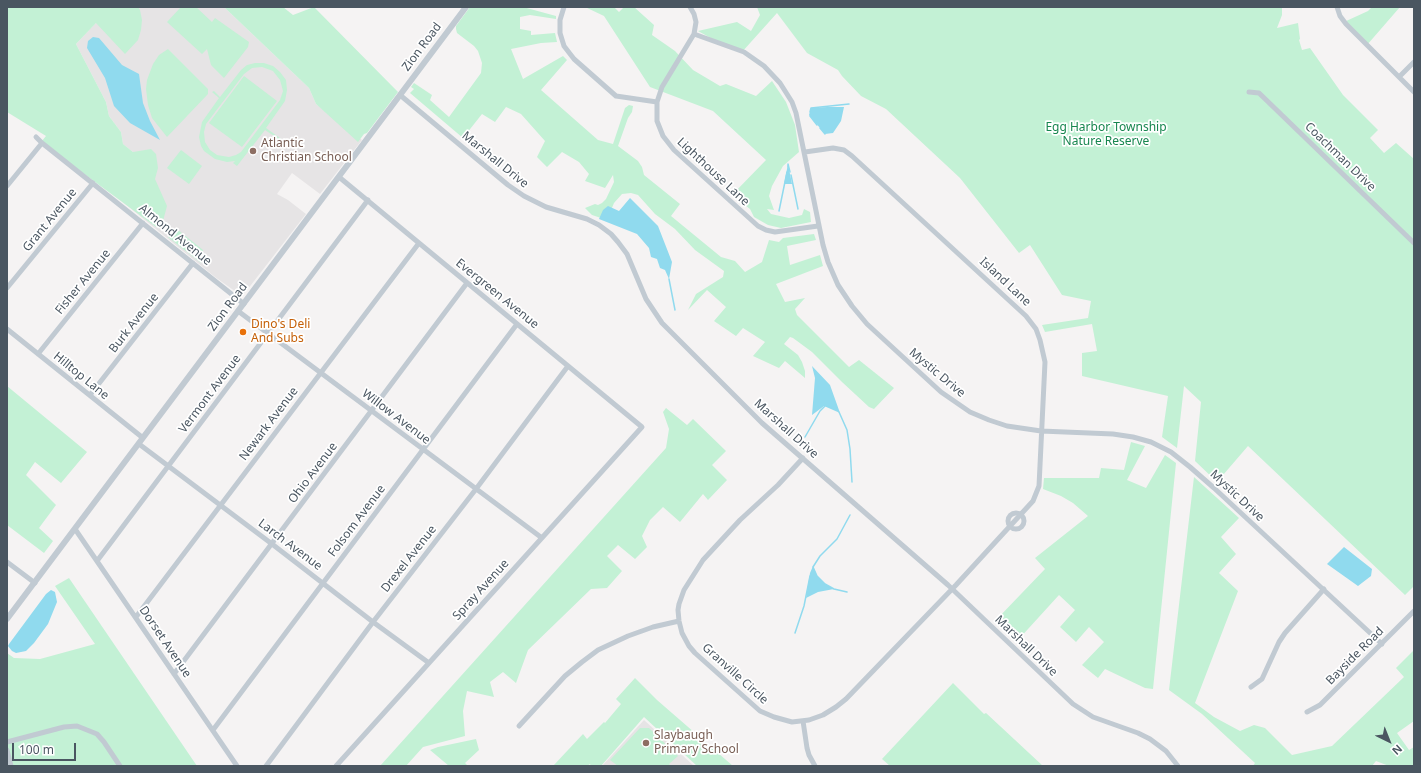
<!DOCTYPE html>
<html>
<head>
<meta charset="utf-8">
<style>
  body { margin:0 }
  #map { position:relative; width:1421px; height:773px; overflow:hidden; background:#f5f3f3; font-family:"Noto Sans",sans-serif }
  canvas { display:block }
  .frame { position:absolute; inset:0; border:8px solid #4a5661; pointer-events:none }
  .north { position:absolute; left:1369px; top:721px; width:40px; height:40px; -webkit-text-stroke:3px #fff; paint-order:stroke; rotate:137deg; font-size:11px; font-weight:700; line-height:16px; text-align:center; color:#4a5661 }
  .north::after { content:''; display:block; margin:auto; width:14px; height:18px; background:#4a5661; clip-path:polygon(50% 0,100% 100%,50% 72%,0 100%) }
  .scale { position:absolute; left:12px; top:743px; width:64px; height:18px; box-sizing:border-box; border:2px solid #4a5661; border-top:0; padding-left:5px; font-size:12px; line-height:14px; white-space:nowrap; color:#4a5661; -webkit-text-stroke:3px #fff; paint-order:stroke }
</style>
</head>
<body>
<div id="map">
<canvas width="1421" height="773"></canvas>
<div class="frame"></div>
<div class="north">N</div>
<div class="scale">100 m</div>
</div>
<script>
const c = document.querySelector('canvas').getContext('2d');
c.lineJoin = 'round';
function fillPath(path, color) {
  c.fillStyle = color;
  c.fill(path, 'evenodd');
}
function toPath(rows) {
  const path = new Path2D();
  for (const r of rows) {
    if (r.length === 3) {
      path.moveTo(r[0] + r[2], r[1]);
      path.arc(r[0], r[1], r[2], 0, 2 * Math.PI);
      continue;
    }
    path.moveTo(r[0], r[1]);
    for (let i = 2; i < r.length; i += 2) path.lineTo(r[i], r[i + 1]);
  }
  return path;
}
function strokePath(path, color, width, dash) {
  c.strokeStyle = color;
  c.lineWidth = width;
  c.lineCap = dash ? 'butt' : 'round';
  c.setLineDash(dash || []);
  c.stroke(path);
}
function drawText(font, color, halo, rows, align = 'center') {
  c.font = font + ' "Noto Sans",sans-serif';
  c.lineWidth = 3.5;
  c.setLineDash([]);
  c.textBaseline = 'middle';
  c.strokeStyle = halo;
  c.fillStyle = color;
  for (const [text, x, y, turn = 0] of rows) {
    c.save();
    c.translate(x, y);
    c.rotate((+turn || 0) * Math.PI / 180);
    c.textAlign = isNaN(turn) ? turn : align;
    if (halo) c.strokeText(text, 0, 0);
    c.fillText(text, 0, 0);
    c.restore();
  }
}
fillPath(toPath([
  [111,7,224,7,309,88,316,104,362,140,320,194,292,173,277,194,288,200,306,214,244,294,239,294,215,277,124,203,133,152,123,144,121,132,109,116,106,102,76,44],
  [644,720,694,766,602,766]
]), '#e6e4e5');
fillPath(toPath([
  [7,7,111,7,110,9,112,7,138,7,140,10,142,20,141,30,138,40,125,54,96,23,76,44,106,102,109,116,121,132,123,144,133,152,151,149,156,154,158,168,155,179,167,206,163,221,160,225,156,227,41,142,46,136,7,112],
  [181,7,196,7,212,22,215,18,249,42,248,47,224,78,211,65,207,49,202,54,167,22],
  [224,7,283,7,293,15,314,7,398,92,367,133,364,134,358,142,316,104,309,88],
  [470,7,523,7,556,16,556,19,530,15,520,17,520,29,531,31,531,35,555,33,557,42,541,43,511,49,523,79,563,56,567,60,541,90,598,140,613,144,625,108,629,105,633,106,632,112,628,118,618,146,638,161,642,167,644,175,680,204,671,216,721,257,735,261,745,272,762,262,769,240,779,242,783,238,814,234,816,240,787,246,790,265,820,255,823,266,776,284,785,302,805,298,795,309,797,315,849,367,859,360,894,388,874,409,869,407,842,382,812,352,793,338,790,337,784,344,798,355,802,362,805,371,805,378,785,361,779,368,753,356,765,342,743,328,736,336,714,321,726,307,707,290,688,310,696,294,723,277,724,271,695,250,675,229,655,214,638,195,631,193,622,194,614,203,607,220,592,215,585,208,595,204,598,205,602,203,606,199,614,182,613,175,605,188,585,181,589,174,579,162,562,152,547,167,537,157,545,141,521,114,506,107,495,122,482,114,463,138,410,93,414,89,411,87,414,83,432,95,430,100,449,117,481,73,482,63,478,51,474,46,457,33,456,29,456,26],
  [585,7,614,7,619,12,624,7,634,7,654,25,652,35,675,51,693,70,720,86,726,84,756,96,772,81,786,102,795,125,799,152,783,166,772,186,769,196,774,210,767,209,771,214,789,218,802,215,804,209,810,212,811,222,781,228,768,225,754,217,750,209,732,195,766,160,713,111,650,87,604,16],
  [757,7,1282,7,1282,15,1277,28,1298,23,1300,39,1299,40,1302,50,1310,48,1343,95,1378,130,1370,138,1384,153,1396,143,1414,159,1414,586,1405,595,1248,446,1217,482,1195,461,1201,402,1184,386,1177,448,1162,437,1168,396,1082,376,1082,353,1097,351,1092,324,1045,332,1042,325,1088,318,1091,301,1062,295,1030,245,1019,253,960,178,886,109,861,96,842,76,838,70,807,53,777,13,742,52,718,42,698,31,737,22,751,31,760,15],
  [1372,7,1400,7,1367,45,1344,22,1368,11],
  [168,49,208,89,208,94,167,137,152,118,148,105,146,89,147,80,153,64,159,55],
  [255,63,264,63,273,66,280,72,286,80,287,90,285,101,266,128,284,141,283,142,265,130,237,166,233,163,235,161,227,162,215,159,204,151,201,146,199,137,202,122,219,98,212,92,214,91,220,97,241,70,247,65],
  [262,67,273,71,280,80,283,91,280,100,241,152,236,155,229,157,217,155,210,150,205,142,204,132,206,124,244,74,252,68],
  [244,76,277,101,242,147,209,123],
  [181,150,202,166,189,184,167,168],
  [178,230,203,250,201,263,168,237],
  [7,386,87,452,61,483,35,462,26,475,56,505,39,528,53,541,44,553,7,525],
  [666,408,687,425,693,419,726,451,712,465,727,480,708,500,703,494,680,522,663,507,650,520,642,536,647,547,635,559,618,545,607,556,622,571,607,588,591,589,528,650,516,683,503,672,490,682,494,697,467,691,463,711,465,736,423,747,406,766,380,766,666,448,669,429,663,412],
  [1131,442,1145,446,1127,480,1146,488,1165,455,1176,463,1153,689,1145,688,1105,669,1098,678,1082,665,1104,642,1089,627,1076,642,1060,627,1075,610,1059,595,1018,640,997,619,1045,569,1035,558,1088,516,1073,503,1061,496,1043,489,1044,478,1099,478,1101,468,1124,470],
  [1194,477,1239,518,1221,537,1236,554,1219,573,1238,591,1195,703,1214,717,1240,731,1254,725,1265,728,1292,755,1332,746,1404,677,1396,668,1414,650,1414,721,1397,733,1409,750,1414,747,1414,763,1413,765,1414,766,1389,766,1376,761,1372,766,1253,766,1255,763,1202,714,1169,690],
  [69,578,197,766,7,766,7,653,14,658,40,659,95,644,55,586],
  [635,678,657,700,733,766,697,766,644,717,601,766,591,766,590,764,587,766,553,766,583,734,587,739,604,722,605,723,621,704,616,699],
  [953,683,984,714,986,713,1043,766,890,766,882,759],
  [640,728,649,728,678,756,669,764,671,766,618,766,610,760],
  [476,739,479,750,465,763,468,766,449,766,430,750,438,747]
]), '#c3f1d5');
fillPath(toPath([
  [93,37,99,38,122,65,139,74,143,103,150,121,160,140,130,123,114,106,105,78,87,48,88,41],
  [827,107,844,107,841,121,833,133,825,134,809,115,811,108],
  [788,164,792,184,784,184],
  [630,198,658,226,672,262,669,279,665,270,660,268,657,259,651,257,649,248,637,234,599,219,603,210,608,206,619,211],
  [812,366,830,385,840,413,824,406,812,415,815,378],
  [1344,547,1372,569,1371,576,1358,586,1327,564],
  [813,566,817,576,825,584,834,589,818,592,806,598,810,573],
  [51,590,55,592,57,602,48,624,34,643,26,651,16,653,12,651,8,646,9,644,46,594]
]), '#90daee');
strokePath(toPath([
  [810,112,811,108,849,104],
  [810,116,817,125],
  [820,128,825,134],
  [788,167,788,164,790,172],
  [791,175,798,209],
  [779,211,787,172],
  [669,279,675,310],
  [839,412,847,430,850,449,852,482],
  [805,437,820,411,825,406],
  [813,567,820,556,837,539,850,515],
  [813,567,817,576,825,584,834,589,847,592],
  [795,633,804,606,810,576]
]), '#90daee', 1.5);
strokePath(toPath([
  [564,7,560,20,560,33,564,46,574,59,616,96,657,102],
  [690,7,694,14,696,22,694,34,662,87,657,102,657,121,663,136,674,150,758,226,766,230,775,232,818,226],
  [1337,7,1340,16,1346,24,1414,92],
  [694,34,744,52,764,66,780,83,792,102,796,113,823,245,828,262,838,285,852,306,867,324,941,392,970,412,989,420,1007,426,1041,431,1113,434,1133,437,1151,442,1171,452,1190,467,1214,488,1382,644],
  [1399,77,1414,62],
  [1249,92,1259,93,1414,243],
  [400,95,508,185,524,196,546,207,587,219,599,225,611,234,618,242,627,254,646,299,662,323,762,423,948,585,1073,704,1093,717,1138,733,1150,739,1166,751,1178,766],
  [36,137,42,143],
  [7,186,42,143,244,304],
  [7,288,93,183],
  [238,311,542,538],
  [7,329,143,438],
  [38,354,143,223],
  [90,395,193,263],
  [139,444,272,544,373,622,429,663],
  [803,458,778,485,740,520,703,560,684,590,679,604,678,610,679,621,682,633,689,646,695,653,760,711,774,717,792,722,809,720,823,715,836,707,846,699,956,585,1033,501,1039,486,1045,362,1040,340,1036,329,1026,316,852,156,844,150,833,148,805,152],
  [1016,521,8],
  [75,529,237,766],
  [97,561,368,200],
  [7,562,35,583],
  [136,617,419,243],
  [174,674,467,283],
  [1251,687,1262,679,1279,642,1285,633,1324,589],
  [1307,712,1320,705,1414,611],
  [803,721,807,748,809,755,815,766],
  [519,726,565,676,582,662,598,650,628,636,653,627,679,621],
  [213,730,517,324],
  [7,742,64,727,77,726,97,734,104,742,120,766],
  [7,750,11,766],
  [266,766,373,622,476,489,568,366],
  [336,766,642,427,339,177]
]), '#c1cad2', 5);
strokePath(toPath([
  [7,619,466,7]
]), '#c1cad2', 6);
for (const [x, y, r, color] of [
  [253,151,4,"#8d6e63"],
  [243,332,4,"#e8710a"],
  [646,743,4,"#8d6e63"]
]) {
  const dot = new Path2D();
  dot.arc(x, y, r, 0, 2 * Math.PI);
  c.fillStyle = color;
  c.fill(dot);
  strokePath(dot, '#fff', 1.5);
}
drawText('12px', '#4a5661', '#fff', [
  ["Zion Road",422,47,-53],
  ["Coachman Drive",1340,157,44],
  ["Marshall Drive",495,160,39],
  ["Lighthouse Lane",713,172,43],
  ["Grant Avenue",50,220,-51],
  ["Almond Avenue",175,235,39],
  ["Fisher Avenue",83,282,-51],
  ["Island Lane",1005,282,43],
  ["Evergreen Avenue",497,294,39],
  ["Zion Road",228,307,-53],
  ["Burk Avenue",134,323,-52],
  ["Mystic Drive",937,373,40],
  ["Hilltop Lane",81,376,39],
  ["Vermont Avenue",210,394,-53],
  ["Willow Avenue",396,417,37],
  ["Newark Avenue",269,424,-53],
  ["Marshall Drive",786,429,42],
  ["Ohio Avenue",313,473,-53],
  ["Mystic Drive",1237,496,43],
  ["Folsom Avenue",357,521,-53],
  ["Larch Avenue",290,545,37],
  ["Drexel Avenue",409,559,-52],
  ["Spray Avenue",481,590,-48],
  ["Dorset Avenue",165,642,56],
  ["Marshall Drive",1026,646,44],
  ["Bayside Road",1355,656,-45],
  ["Granville Circle",735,674,42]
]);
drawText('12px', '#17864f', '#fff', [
  ["Egg Harbor Township",1106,128],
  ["Nature Reserve",1106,142]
]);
drawText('12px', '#785e54', '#fff', [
  ["Atlantic",261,144],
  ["Christian School",261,158],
  ["Slaybaugh",654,736],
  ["Primary School",654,750]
], 'left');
drawText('12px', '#c56008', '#fff', [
  ["Dino's Deli",251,325],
  ["And Subs",251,339]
], 'left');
</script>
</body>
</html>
